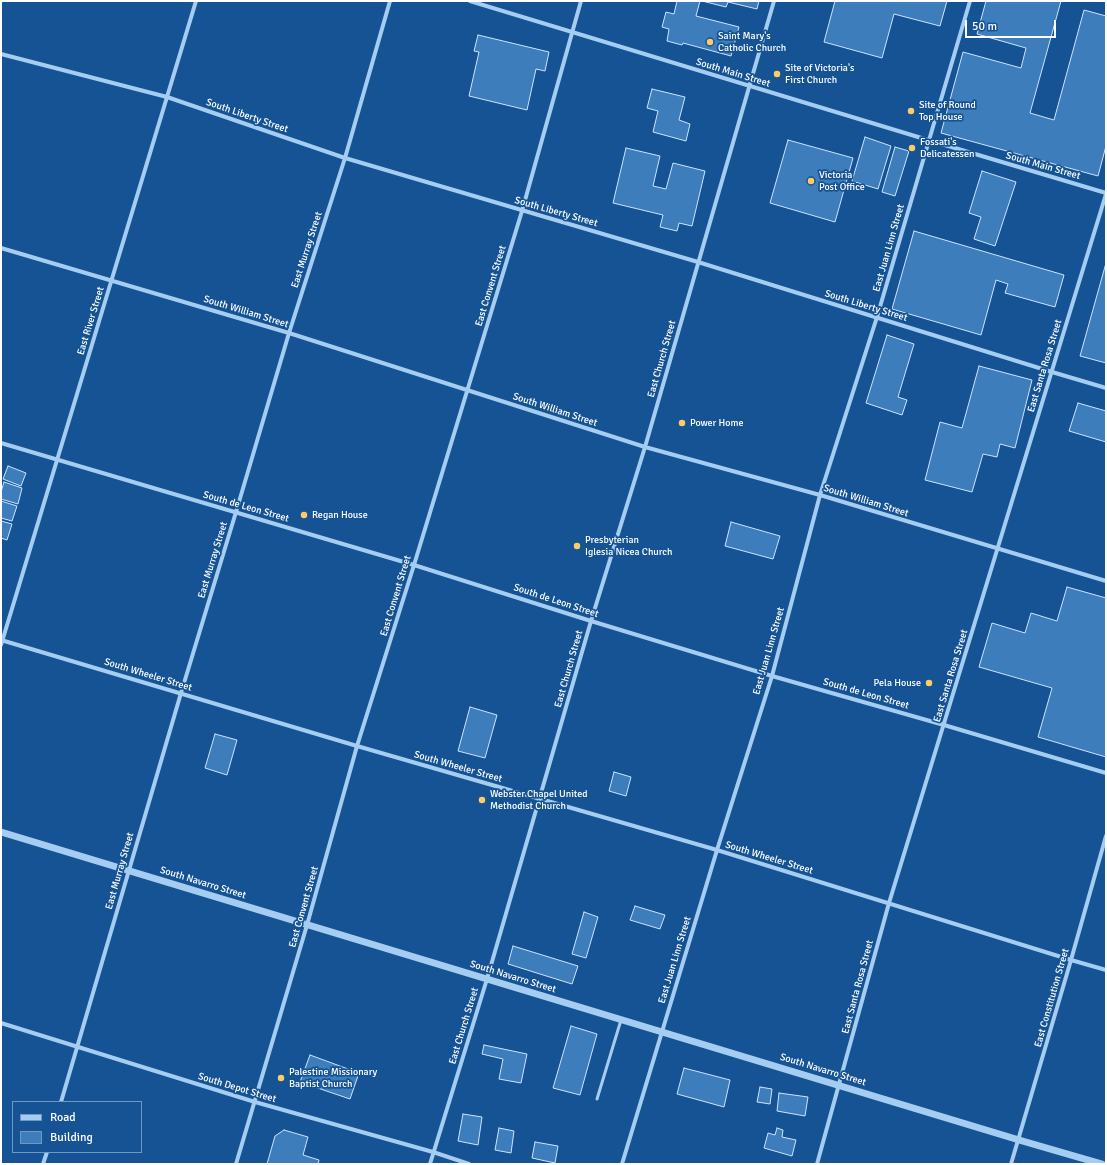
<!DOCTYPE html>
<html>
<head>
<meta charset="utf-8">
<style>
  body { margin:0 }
  #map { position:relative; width:1107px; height:1165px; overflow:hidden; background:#155394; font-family:Signika,sans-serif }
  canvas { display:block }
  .frame { position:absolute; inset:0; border:2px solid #fff; pointer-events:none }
  .legend { position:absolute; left:12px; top:1101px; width:130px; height:52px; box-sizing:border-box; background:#155394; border:1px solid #7398bf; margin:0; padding:5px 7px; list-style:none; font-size:12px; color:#fff }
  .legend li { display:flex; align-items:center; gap:8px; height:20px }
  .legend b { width:20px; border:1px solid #7398bf }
  .scale { position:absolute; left:965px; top:20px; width:91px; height:18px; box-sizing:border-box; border:2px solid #fff; border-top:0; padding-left:5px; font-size:12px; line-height:14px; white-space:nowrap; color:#fff; -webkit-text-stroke:3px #155394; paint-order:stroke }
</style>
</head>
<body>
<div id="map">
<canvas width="1107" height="1165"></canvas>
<div class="frame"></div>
<ul class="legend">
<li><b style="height:5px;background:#a5ccf1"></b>Road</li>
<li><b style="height:11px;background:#3e7dbc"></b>Building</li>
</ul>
<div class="scale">50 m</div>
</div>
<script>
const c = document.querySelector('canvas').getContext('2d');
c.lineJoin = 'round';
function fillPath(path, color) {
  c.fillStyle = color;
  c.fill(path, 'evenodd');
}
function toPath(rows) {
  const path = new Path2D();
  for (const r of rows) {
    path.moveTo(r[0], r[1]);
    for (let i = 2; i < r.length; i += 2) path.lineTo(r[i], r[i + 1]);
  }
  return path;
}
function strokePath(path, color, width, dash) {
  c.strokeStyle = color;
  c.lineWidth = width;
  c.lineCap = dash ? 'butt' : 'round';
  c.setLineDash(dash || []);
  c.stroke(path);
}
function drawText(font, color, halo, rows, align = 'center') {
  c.font = font + ' Signika,sans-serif';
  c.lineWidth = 3.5;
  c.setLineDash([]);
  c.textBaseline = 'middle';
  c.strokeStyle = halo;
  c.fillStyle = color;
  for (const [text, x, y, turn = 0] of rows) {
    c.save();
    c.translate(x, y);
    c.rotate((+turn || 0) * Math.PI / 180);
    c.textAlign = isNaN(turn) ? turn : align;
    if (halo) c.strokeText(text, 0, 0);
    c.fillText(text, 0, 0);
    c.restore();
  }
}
const building = toPath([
  [677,1,700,1,696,16,739,27,731,56,683,43,682,45,667,41,669,29,662,27,666,12,674,14,677,1],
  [702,1,759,1,757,9,728,2,726,7,702,1],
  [835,1,947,1,940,26,894,14,882,58,824,42,835,1],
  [986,1,1061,1,1030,113,1054,120,1084,10,1106,16,1106,146,1098,176,941,133,963,52,1021,68,1026,48,977,34,986,1],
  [478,35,549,52,545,71,536,69,527,110,469,96,479,52,474,51,478,35],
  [652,89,685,97,679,120,690,124,686,141,653,132,658,111,647,108,652,89],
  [865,137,891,146,878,189,852,181,865,137],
  [788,140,853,158,835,222,770,203,788,140],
  [895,147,909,151,895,196,882,192,895,147],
  [626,148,660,156,653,186,666,189,673,163,705,171,692,226,679,223,677,231,660,227,663,215,613,203,626,148],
  [982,171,1016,182,995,246,974,239,981,217,969,213,982,171],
  [914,231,1064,275,1055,307,1005,293,1008,284,996,280,981,335,892,309,914,231],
  [1106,263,1106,363,1080,356,1106,263],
  [887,335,914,344,898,397,907,400,902,415,866,403,887,335],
  [979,366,1032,380,1015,448,1000,444,997,457,983,454,972,492,925,480,940,422,962,428,979,366],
  [1078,403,1106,411,1106,442,1069,431,1078,403],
  [8,466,26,473,21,486,3,479,8,466],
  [4,482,22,488,18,504,1,499,1,492,4,482],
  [1,501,17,506,12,521,1,518,1,501],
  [1,521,12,524,7,540,1,538,1,521],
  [731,522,780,536,773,559,725,546,731,522],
  [1067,587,1106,598,1106,757,1038,737,1052,688,979,667,992,623,1025,633,1031,613,1057,621,1067,587],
  [470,707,497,715,485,758,458,751,470,707],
  [215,734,237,740,227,775,205,768,215,734],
  [614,772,631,777,626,796,609,791,614,772],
  [635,906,665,915,660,929,630,920,635,906],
  [584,912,598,917,586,958,572,954,584,912],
  [513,946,578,966,572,984,508,964,513,946],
  [571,1026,597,1034,580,1095,553,1088,571,1026],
  [484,1045,527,1054,521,1083,499,1079,503,1059,482,1054,484,1045],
  [310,1055,359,1073,350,1099,300,1082,310,1055],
  [684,1068,730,1080,724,1107,677,1094,684,1068],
  [760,1087,772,1089,770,1104,757,1102,760,1087],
  [779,1093,808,1097,805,1116,777,1111,779,1093],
  [463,1114,482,1117,478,1145,458,1141,463,1114],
  [499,1128,514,1131,511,1153,495,1150,499,1128],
  [777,1128,783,1130,782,1137,796,1140,792,1156,764,1148,768,1133,775,1135,777,1128],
  [284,1130,308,1137,303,1155,319,1160,318,1164,267,1164,275,1136,284,1130],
  [535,1142,558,1146,555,1163,532,1158,535,1142]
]);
fillPath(building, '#3e7dbc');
strokePath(building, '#cce4fc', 1);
strokePath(toPath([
  [597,1099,621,1020]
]), '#a5ccf1', 3);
strokePath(toPath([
  [470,1,928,140,1106,193],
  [1,54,167,97,345,158,698,262,1052,372,1106,388],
  [1,248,289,333,645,447,820,495,1106,581],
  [1,443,414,565,591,621,772,676,944,725,1106,773],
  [1,640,357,746,717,850,1071,960,1106,970],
  [1,645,167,97,196,1],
  [1,1023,255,1102,433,1152,469,1164],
  [61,1102,181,693,236,512,289,333,345,158,390,1],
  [43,1164,47,1152],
  [236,1164,307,925,357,746,414,565,522,211,581,1],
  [430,1164,487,979,591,621,645,447,774,1],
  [622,1164,717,850,772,676,820,495,877,317,970,1],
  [817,1164,889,903,1106,194],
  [1011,1164,1071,960,1106,836]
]), '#a5ccf1', 4);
strokePath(toPath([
  [1,832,1019,1140,1102,1164]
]), '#a5ccf1', 7);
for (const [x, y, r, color] of [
  [710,42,4,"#ffcb65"],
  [777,74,4,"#ffcb65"],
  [911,111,4,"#ffcb65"],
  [912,148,4,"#ffcb65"],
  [811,181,4,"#ffcb65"],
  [682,423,4,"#ffcb65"],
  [304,515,4,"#ffcb65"],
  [577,546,4,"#ffcb65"],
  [929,683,4,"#ffcb65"],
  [482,800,4,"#ffcb65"],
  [281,1078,4,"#ffcb65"]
]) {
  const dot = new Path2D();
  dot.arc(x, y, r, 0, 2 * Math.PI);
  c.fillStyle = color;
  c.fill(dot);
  strokePath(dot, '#155394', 1.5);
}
drawText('10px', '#fff', '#155394', [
  ["Saint Mary's",718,36],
  ["Catholic Church",718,48],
  ["Site of Victoria's",785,68],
  ["First Church",785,80],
  ["Site of Round",919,105],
  ["Top House",919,117],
  ["Fossati's",920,142],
  ["Delicatessen",920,154],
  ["Victoria",819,175],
  ["Post Office",819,187],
  ["Power Home",690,423],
  ["Regan House",312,515],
  ["Presbyterian",585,540],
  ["Iglesia Nicea Church",585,552],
  ["Pela House",921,683,"right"],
  ["Webster Chapel United",490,794],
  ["Methodist Church",490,806],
  ["Palestine Missionary",289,1072],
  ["Baptist Church",289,1084]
], 'left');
drawText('10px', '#fff', '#155394', [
  ["South Main Street",733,73,17],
  ["South Liberty Street",247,116,19],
  ["South Main Street",1043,166,16],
  ["South Liberty Street",556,212,16],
  ["East Juan Linn Street",889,248,-74],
  ["East Murray Street",307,250,-72],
  ["East Convent Street",491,286,-73],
  ["South Liberty Street",866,306,17],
  ["South William Street",246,312,17],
  ["East River Street",91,321,-73],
  ["East Church Street",662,359,-74],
  ["East Santa Rosa Street",1045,366,-73],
  ["South William Street",555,410,18],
  ["South William Street",866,501,17],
  ["South de Leon Street",246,507,16],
  ["East Murray Street",213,560,-73],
  ["East Convent Street",396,596,-73],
  ["South de Leon Street",556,601,18],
  ["East Juan Linn Street",769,651,-74],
  ["East Church Street",569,669,-74],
  ["South Wheeler Street",148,675,17],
  ["East Santa Rosa Street",951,676,-73],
  ["South de Leon Street",866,694,16],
  ["South Wheeler Street",458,767,16],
  ["South Wheeler Street",769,858,17],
  ["East Murray Street",120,871,-74],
  ["South Navarro Street",203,883,17],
  ["East Convent Street",304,907,-74],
  ["East Juan Linn Street",675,960,-73],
  ["South Navarro Street",513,977,17],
  ["East Santa Rosa Street",858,987,-75],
  ["East Constitution Street",1052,998,-74],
  ["East Church Street",464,1026,-73],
  ["South Navarro Street",823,1070,17],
  ["South Depot Street",237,1088,17]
]);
</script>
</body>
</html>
